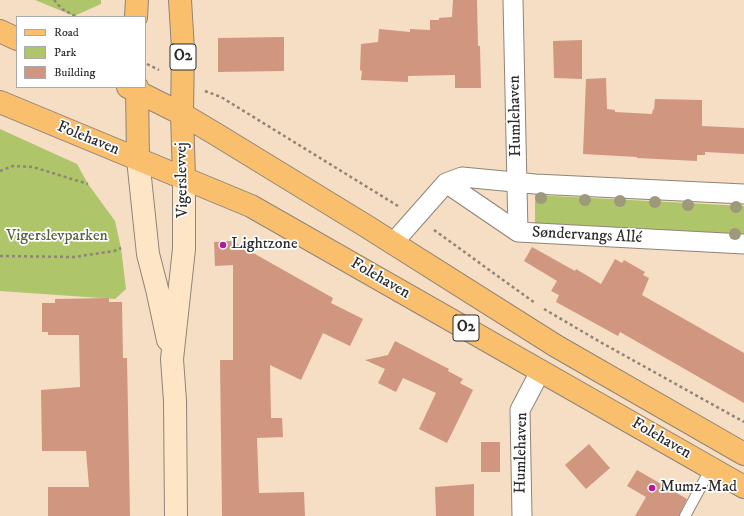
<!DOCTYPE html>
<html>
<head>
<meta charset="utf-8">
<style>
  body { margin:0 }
  #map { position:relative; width:744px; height:516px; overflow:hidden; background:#f5dec4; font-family:"IM FELL DW Pica",serif }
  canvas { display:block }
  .legend { position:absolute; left:16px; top:16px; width:130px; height:72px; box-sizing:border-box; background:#fff; border:1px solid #aaa; margin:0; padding:5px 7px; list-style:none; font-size:12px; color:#2b2b2b }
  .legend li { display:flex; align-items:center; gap:8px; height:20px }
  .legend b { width:20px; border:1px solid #aaa }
</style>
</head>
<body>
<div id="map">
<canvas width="744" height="516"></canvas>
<ul class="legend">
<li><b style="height:5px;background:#f9bf6d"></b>Road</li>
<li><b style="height:11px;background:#aec56a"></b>Park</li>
<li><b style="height:11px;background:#d19680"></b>Building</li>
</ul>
</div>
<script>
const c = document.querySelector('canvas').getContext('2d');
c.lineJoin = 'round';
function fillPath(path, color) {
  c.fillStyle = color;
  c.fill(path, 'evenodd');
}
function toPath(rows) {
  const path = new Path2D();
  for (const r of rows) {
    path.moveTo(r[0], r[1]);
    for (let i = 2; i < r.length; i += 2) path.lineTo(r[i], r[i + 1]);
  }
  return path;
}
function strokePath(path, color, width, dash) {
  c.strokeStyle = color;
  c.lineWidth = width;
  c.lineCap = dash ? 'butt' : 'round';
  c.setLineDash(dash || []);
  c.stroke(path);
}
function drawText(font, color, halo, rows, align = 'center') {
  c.font = font + ' "IM FELL DW Pica",serif';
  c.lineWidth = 3.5;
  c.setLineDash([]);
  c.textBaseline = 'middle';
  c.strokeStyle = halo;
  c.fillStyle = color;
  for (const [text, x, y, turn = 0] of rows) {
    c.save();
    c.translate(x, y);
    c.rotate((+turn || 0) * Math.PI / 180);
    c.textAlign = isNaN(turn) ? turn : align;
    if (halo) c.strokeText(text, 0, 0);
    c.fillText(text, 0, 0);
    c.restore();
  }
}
fillPath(toPath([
  [35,0,101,0,101,4,74,16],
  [0,129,77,164,88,184,115,221,121,248,126,289,115,299,0,291],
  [535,195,744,206,744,237,535,226]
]), '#aec56a');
fillPath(toPath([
  [453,0,477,0,478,46,480,46,481,88,455,88,455,75,408,76,408,82,361,80,362,71,360,70,361,44,378,42,379,29,410,32,410,29,430,30,430,20,439,20,439,18,452,17],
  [284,37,284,71,218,72,218,38],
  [582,40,582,79,554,78,553,41],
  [606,78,607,109,615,110,615,112,652,114,653,109,654,110,655,99,702,100,702,126,744,128,744,154,705,152,705,155,697,155,697,161,637,158,637,157,583,154,586,79],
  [232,241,333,298,331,303,363,319,350,346,323,333,301,380,270,365,271,418,282,418,283,437,257,438,259,493,304,492,305,516,222,516,220,360,233,360,233,265,215,266,214,242],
  [532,247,575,271,576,269,601,284,615,259,622,263,624,260,645,272,643,275,649,278,642,295,744,353,744,403,620,332,618,336,556,302,559,295,551,291,557,281,524,261],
  [109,298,109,302,122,302,123,358,127,358,130,516,48,516,48,487,89,487,86,451,42,451,41,390,80,387,79,335,48,335,48,332,42,332,42,303,55,303,55,299],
  [395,341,449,369,448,371,463,379,460,383,473,390,447,443,419,429,436,393,403,378,396,392,378,383,385,369,365,360,388,355],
  [481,442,500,442,500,472,481,472],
  [589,444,610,468,586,489,565,465],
  [637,470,687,499,679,516,635,516,646,497,627,486],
  [474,484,474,516,436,516,435,487]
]), '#d19680');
const lane = toPath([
  [685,516,711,468]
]);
const street = toPath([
  [513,0,518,232],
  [446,183,518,232,744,244],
  [393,243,446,183,462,177,535,184,744,194],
  [522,516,520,410,541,370]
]);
const secondary = toPath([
  [138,159,148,254,157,289,168,340],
  [176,516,175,401,172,359,184,249,184,177]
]);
const primary = toPath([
  [180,0,183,49,182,114,184,177],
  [136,17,137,0],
  [0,31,17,39],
  [128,87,182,114,214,133,366,226,556,346,744,454],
  [137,87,138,159],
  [0,102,251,206,744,487]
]);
strokePath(lane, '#908478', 12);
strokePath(street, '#908478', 21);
strokePath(secondary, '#908478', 24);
strokePath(primary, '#908478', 24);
strokePath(toPath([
  [54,0,62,9,77,17],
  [147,64,159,70],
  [205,91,221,97,398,206],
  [0,171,13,166,33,167,88,184],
  [434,230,535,303],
  [0,256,74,257,114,251,121,248],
  [544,309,602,343,744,422]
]), '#908478', 2.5, [3, 3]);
strokePath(lane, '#fff', 10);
strokePath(street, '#fff', 19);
strokePath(secondary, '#fde5c5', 22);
strokePath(primary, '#f9bf6d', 22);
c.fillStyle = '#9f997c';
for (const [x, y] of [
  [541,198],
  [585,200],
  [620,201],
  [655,202],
  [688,205],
  [736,207],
  [735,234]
]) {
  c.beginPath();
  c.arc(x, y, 6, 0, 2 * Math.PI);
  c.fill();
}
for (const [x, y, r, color] of [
  [223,245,4,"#b5179e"],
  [652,488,4,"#b5179e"]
]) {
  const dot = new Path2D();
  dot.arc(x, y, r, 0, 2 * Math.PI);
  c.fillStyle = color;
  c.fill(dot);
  strokePath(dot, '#fff', 1.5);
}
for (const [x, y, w] of [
  [183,57,26],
  [466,328,26]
]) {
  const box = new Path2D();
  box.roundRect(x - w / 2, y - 13, w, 26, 3);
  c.fillStyle = '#fff';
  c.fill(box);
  strokePath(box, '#2b2b2b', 1);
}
drawText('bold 15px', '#2b2b2b', null, [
  ["O2",183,57],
  ["O2",466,328]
]);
drawText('16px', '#2b2b2b', '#fff', [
  ["Humlehaven",516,116,-91],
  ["Folehaven",88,139,22],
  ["Vigerslevvej",183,180,-91],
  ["Søndervangs Allé",587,236,3],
  ["Folehaven",380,279,30],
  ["Folehaven",661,439,30],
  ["Humlehaven",522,453,-89]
]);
drawText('16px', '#596141', '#fff', [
  ["Vigerslevparken",57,237]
]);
drawText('16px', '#2b2b2b', '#fff', [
  ["Lightzone",231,245],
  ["Mumz-Mad",660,488]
], 'left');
</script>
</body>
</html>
